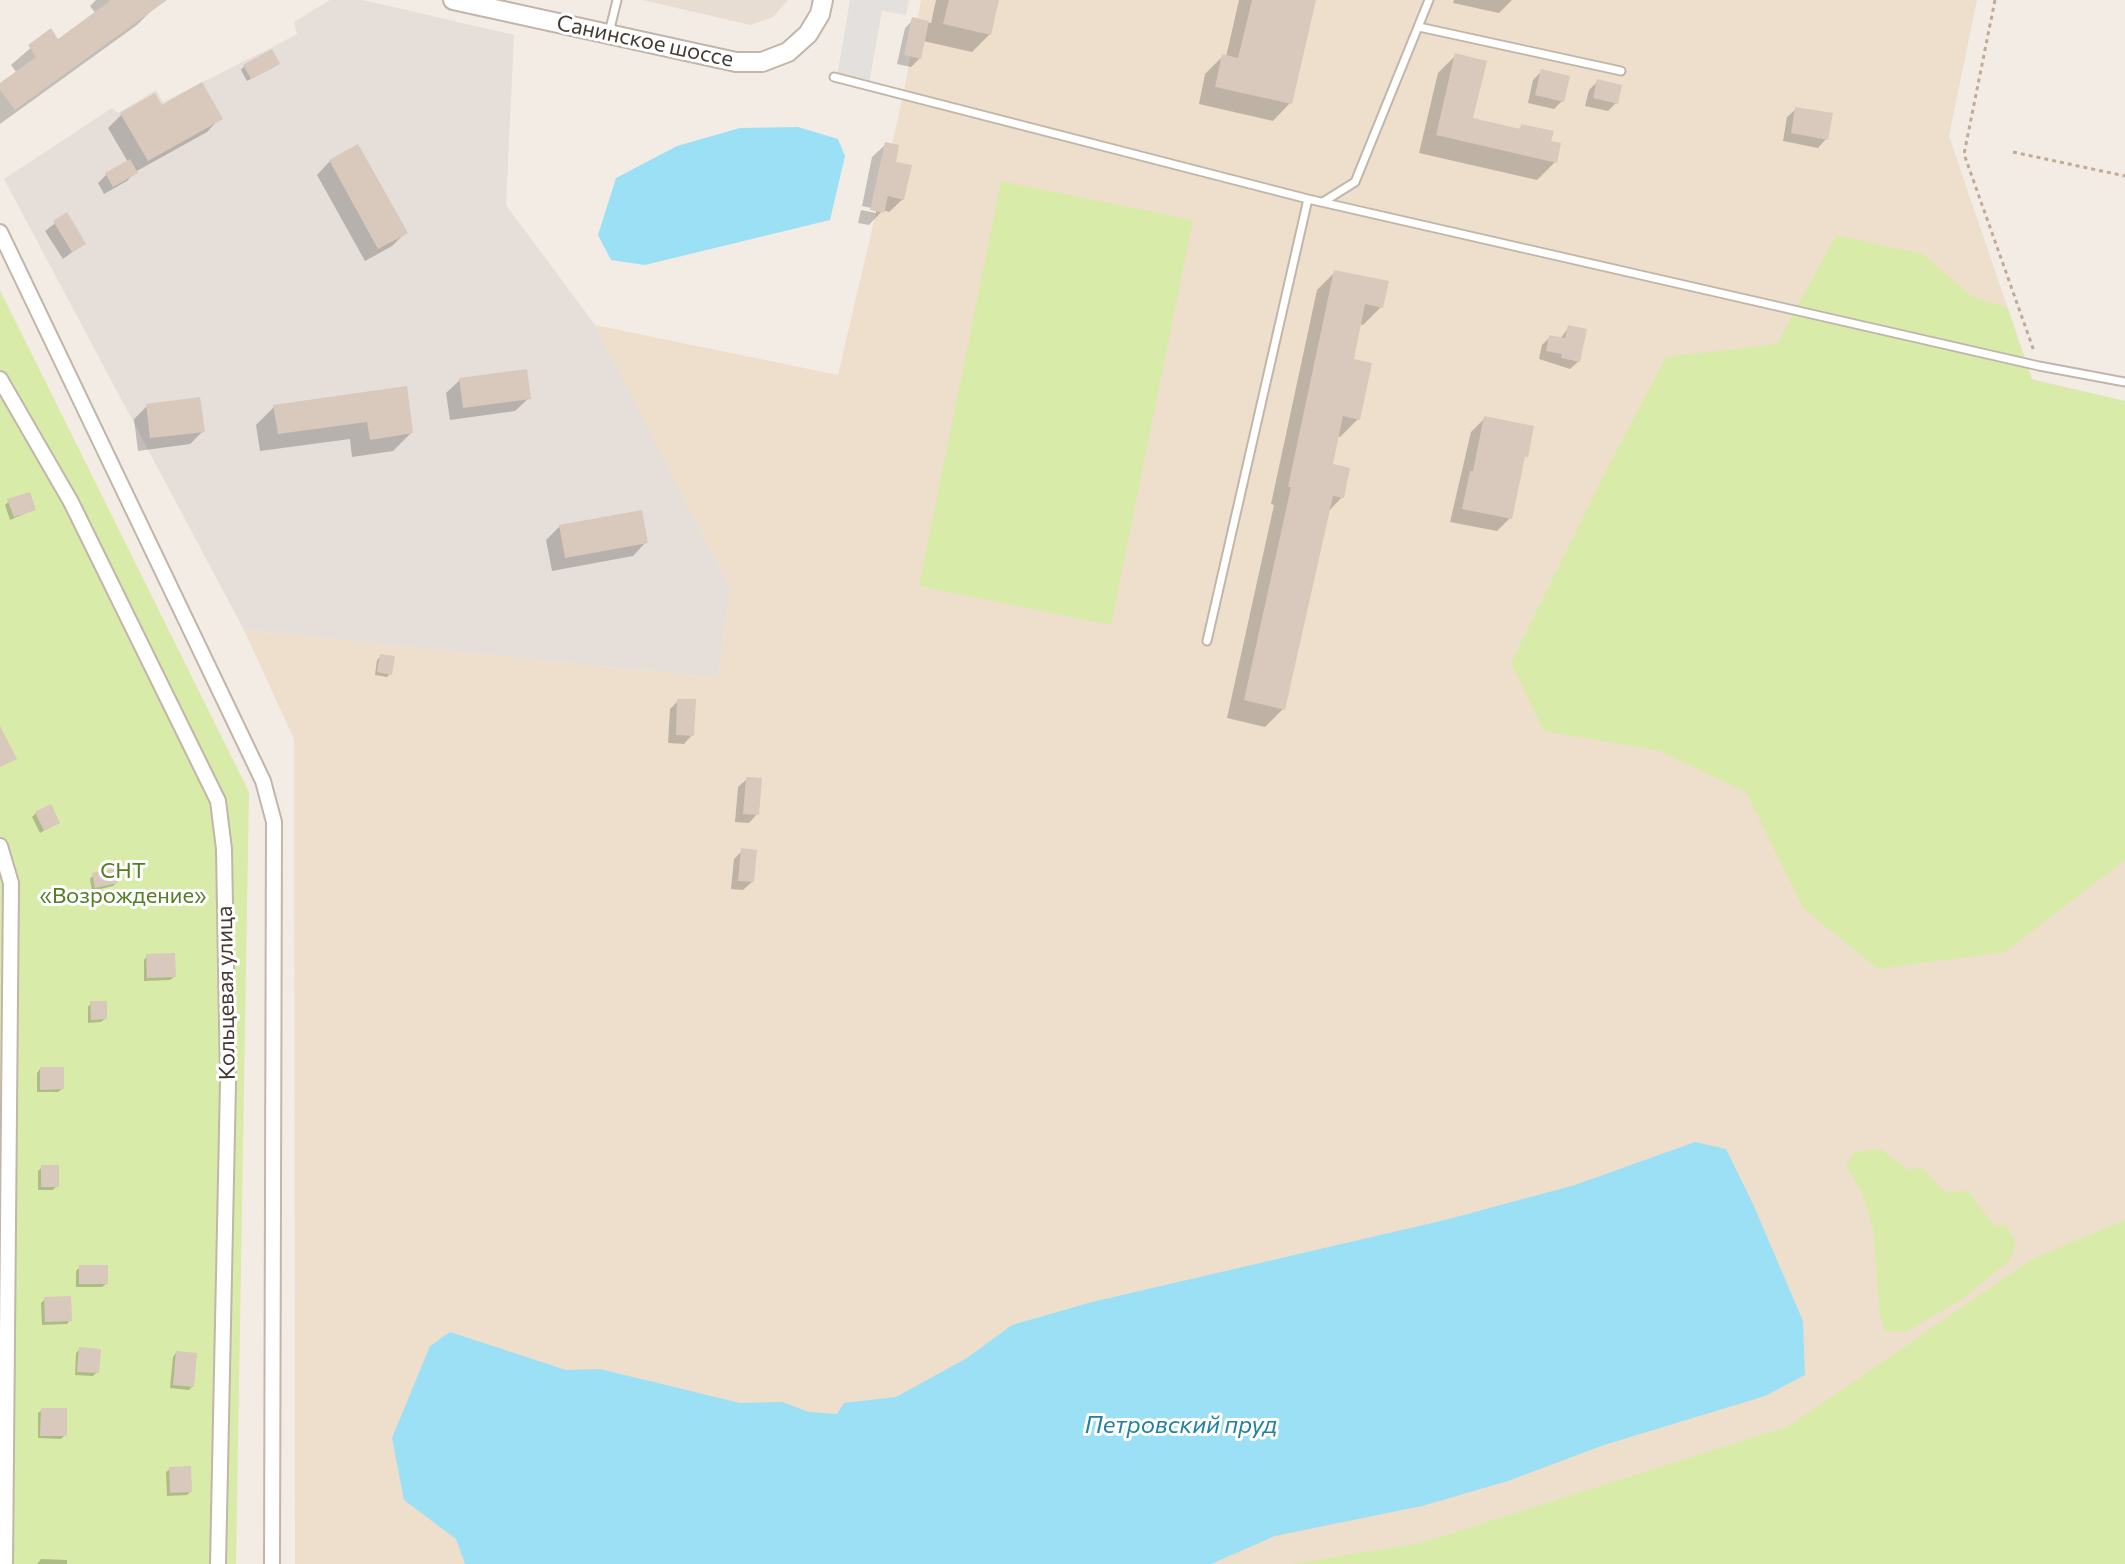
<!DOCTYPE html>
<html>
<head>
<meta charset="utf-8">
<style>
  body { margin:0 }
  canvas { display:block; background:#f3ece4 }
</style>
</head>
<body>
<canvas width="2125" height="1564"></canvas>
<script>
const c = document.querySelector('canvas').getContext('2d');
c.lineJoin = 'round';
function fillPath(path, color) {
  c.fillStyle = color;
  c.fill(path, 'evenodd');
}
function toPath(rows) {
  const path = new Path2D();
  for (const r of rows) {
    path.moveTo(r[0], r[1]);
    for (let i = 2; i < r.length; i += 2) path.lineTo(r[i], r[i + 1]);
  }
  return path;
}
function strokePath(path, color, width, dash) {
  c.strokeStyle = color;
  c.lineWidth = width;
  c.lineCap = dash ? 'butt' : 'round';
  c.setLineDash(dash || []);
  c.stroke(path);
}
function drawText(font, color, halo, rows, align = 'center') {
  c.font = font + ' Commissioner,sans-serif';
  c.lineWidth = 6;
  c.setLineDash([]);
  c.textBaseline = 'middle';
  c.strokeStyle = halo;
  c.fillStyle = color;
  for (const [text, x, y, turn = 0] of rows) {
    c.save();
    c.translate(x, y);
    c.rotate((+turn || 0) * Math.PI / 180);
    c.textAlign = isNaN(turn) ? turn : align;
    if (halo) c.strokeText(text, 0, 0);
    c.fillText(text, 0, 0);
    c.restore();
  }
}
fillPath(toPath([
  [642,0,788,0,773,17,751,25]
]), '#e8ddd2');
fillPath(toPath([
  [330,0,363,0,514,35,506,205,595,325,730,587,718,678,244,630,4,179,112,108,118,113,156,90,163,102,286,40,297,34,294,22]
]), '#e5ded9');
fillPath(toPath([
  [921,0,1977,0,1949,136,2032,379,2125,401,2125,1564,295,1564,294,739,244,630,718,678,730,587,595,325,838,375,903,96]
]), '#eedfcd');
fillPath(toPath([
  [1001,181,1193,220,1111,625,919,586],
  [1836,235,1923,254,1971,296,2008,308,2032,380,2125,401,2125,860,2005,952,1878,969,1803,908,1746,792,1657,750,1544,731,1511,663,1605,473,1666,357,1777,344],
  [0,290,249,792,236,1564,0,1564],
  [1880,1149,1909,1170,1921,1167,1945,1192,1968,1191,1994,1225,2006,1225,2016,1243,2010,1260,1961,1300,1907,1331,1886,1332,1880,1316,1873,1228,1862,1193,1846,1165,1854,1152],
  [2125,1220,2125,1564,1291,1564,1421,1543,1789,1426,2032,1259]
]), '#d9eba9');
fillPath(toPath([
  [850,0,909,0,906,15,882,11,868,90,836,83]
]), '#e4e0dd');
fillPath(toPath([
  [798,127,838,139,845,156,830,220,645,265,611,260,598,235,616,178,677,146,740,128],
  [1695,1142,1726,1149,1753,1204,1803,1321,1805,1375,1765,1396,1604,1445,1508,1481,1422,1506,1275,1536,1211,1564,465,1564,456,1539,404,1500,392,1438,430,1346,450,1332,566,1370,600,1369,740,1403,782,1402,809,1412,837,1414,844,1403,896,1397,967,1358,1012,1325,1092,1302,1445,1220,1575,1185]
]), '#9be0f5');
fillPath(toPath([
  [96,0,150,0,155,7,137,25,0,124,0,86,17,73,11,65,50,31,58,41,96,14,90,6],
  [936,0,997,0,990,34,972,52,923,41,920,58,911,67,897,64,905,28,913,20,931,23],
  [1239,0,1314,0,1290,103,1273,121,1199,104,1205,74,1223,56,1226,57],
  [1454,0,1512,0,1499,13,1453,3],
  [1456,55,1471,119,1518,130,1522,126,1549,142,1555,162,1537,180,1419,153,1438,73],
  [244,66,274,67,247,81,241,70],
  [1542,71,1562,101,1554,109,1528,103,1533,80],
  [1598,81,1616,103,1608,111,1585,106,1589,90],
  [161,108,220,118,207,132,135,172,127,181,104,194,98,183,107,174,128,162,108,128,122,114],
  [1796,109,1826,139,1818,148,1783,141,1787,117],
  [886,144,903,199,889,212,883,210,869,225,858,223,861,210,876,213,876,209,862,206,872,157],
  [330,161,405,233,392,246,365,261,317,175],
  [66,215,83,244,63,259,45,231],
  [1335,272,1381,307,1363,325,1359,324,1351,361,1358,419,1340,437,1337,436,1330,466,1342,497,1328,512,1283,709,1265,727,1227,718,1274,505,1271,504,1317,290],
  [1569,327,1579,361,1570,369,1539,359,1542,345,1550,337,1560,339],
  [460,380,529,398,515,411,450,420,446,393],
  [405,388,411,433,393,451,352,457,350,439,260,451,256,425,274,407],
  [147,406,203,431,190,444,138,451,134,419],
  [1485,418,1526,456,1522,460,1510,518,1497,531,1450,522,1471,432],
  [9,501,33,510,10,520,5,505],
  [560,526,646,542,633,556,552,571,546,540],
  [381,656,390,674,387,677,375,675,377,660],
  [678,701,692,735,684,744,668,743,670,709],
  [747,779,757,814,749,823,735,822,738,787],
  [36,813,58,823,40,833,32,817],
  [742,851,752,882,743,890,731,889,734,859],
  [93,875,116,883,113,886,92,891,90,879],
  [147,956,174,977,170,980,144,981,144,960],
  [91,1003,105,1019,101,1022,88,1023,88,1007],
  [40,1069,62,1089,58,1092,37,1092,37,1073],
  [42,1167,57,1186,53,1190,38,1190,38,1171],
  [80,1267,106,1284,102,1287,76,1287,76,1271],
  [45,1299,70,1320,67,1324,42,1325,41,1303],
  [80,1349,97,1372,93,1376,75,1375,76,1353],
  [176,1353,193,1386,189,1390,170,1388,173,1357],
  [42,1410,65,1435,61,1439,38,1438,38,1413],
  [170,1469,190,1492,187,1495,167,1496,166,1472],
  [41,1559,67,1560,67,1564,37,1564]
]), '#0003');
fillPath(toPath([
  [111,0,167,0,15,110,0,90,0,83,36,57,28,45,51,28,58,39],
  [949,0,999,0,991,35,943,24],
  [1252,0,1316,0,1292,104,1215,87,1222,54,1238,58],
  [912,17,929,21,921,59,904,55],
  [272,49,280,64,251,79,243,65],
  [1455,53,1487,61,1473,118,1520,129,1521,124,1554,131,1551,141,1561,143,1557,163,1436,135],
  [1541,69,1570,76,1564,102,1535,95],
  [1597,79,1622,85,1618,104,1593,98],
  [202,82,223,119,148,161,120,113,155,93,162,105],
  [1795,107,1833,113,1828,140,1791,133],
  [885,142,899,145,896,162,912,165,904,200,888,196,884,213,870,210],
  [358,144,408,233,378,249,329,160],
  [130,159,138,173,113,187,105,173],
  [67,212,86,244,72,252,53,221],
  [1334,270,1389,281,1383,308,1365,304,1354,359,1372,363,1360,420,1343,416,1333,464,1350,468,1344,498,1333,496,1285,710,1244,700,1291,487,1288,487],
  [1568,325,1587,329,1580,362,1561,358,1562,354,1546,351,1549,335,1565,338],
  [527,369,531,399,463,408,459,378],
  [407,386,413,433,370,440,367,422,278,434,273,405],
  [200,397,205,432,150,438,146,404],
  [1484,416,1534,426,1528,457,1525,457,1512,519,1462,509,1470,471,1473,471],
  [30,492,36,510,14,517,7,499],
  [642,510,648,543,565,558,559,525],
  [380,654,395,656,392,675,377,672],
  [677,699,696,699,694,736,676,735],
  [0,726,17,759,0,767],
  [746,777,762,778,759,815,743,814],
  [51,804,60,823,44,831,35,812],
  [741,848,757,850,754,882,738,881],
  [115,868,118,883,95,888,92,873],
  [175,953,176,977,147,978,146,954],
  [90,1001,107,1001,107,1019,91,1020],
  [40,1067,64,1067,64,1089,40,1090],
  [41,1165,59,1165,59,1187,41,1187],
  [79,1265,108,1265,108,1284,79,1284],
  [71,1296,72,1321,45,1322,44,1297],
  [79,1347,101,1349,99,1373,77,1372],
  [176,1351,197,1353,194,1387,173,1385],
  [41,1408,67,1408,67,1436,40,1436],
  [191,1466,192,1492,170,1493,169,1467]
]), '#d9c8bc');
const service = toPath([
  [1419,27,1621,71],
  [609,33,617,0],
  [834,77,1308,199,2039,366,2125,382],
  [1323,202,1355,182,1429,0],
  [1207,641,1308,199]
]);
const minor = toPath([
  [0,232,263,781,274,822,272,1564],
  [0,379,71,502,218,801,224,849,228,1082,218,1564],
  [0,846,11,883,5,1564]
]);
const tertiary = toPath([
  [453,0,736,62,762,62,788,52,808,34,820,14,823,0]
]);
strokePath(service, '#c2b5a9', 11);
strokePath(minor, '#c2b5a9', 18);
strokePath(tertiary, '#c2b5a9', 22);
strokePath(toPath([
  [1995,0,1964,154,2034,351],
  [2013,152,2125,176]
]), '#c2ab96', 3, [4, 4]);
strokePath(service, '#fff', 7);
strokePath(minor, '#fff', 14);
strokePath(tertiary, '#fff', 18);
drawText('22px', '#463b33', '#fff', [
  ["Санинское шоссе",645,41,12],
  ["Кольцевая улица",226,993,-91]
]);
drawText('22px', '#547c23', '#fff', [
  ["СНТ",123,871],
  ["«Возрождение»",123,896]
]);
drawText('italic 24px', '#2280a0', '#fff', [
  ["Петровский пруд",1181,1425]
]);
</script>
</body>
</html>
